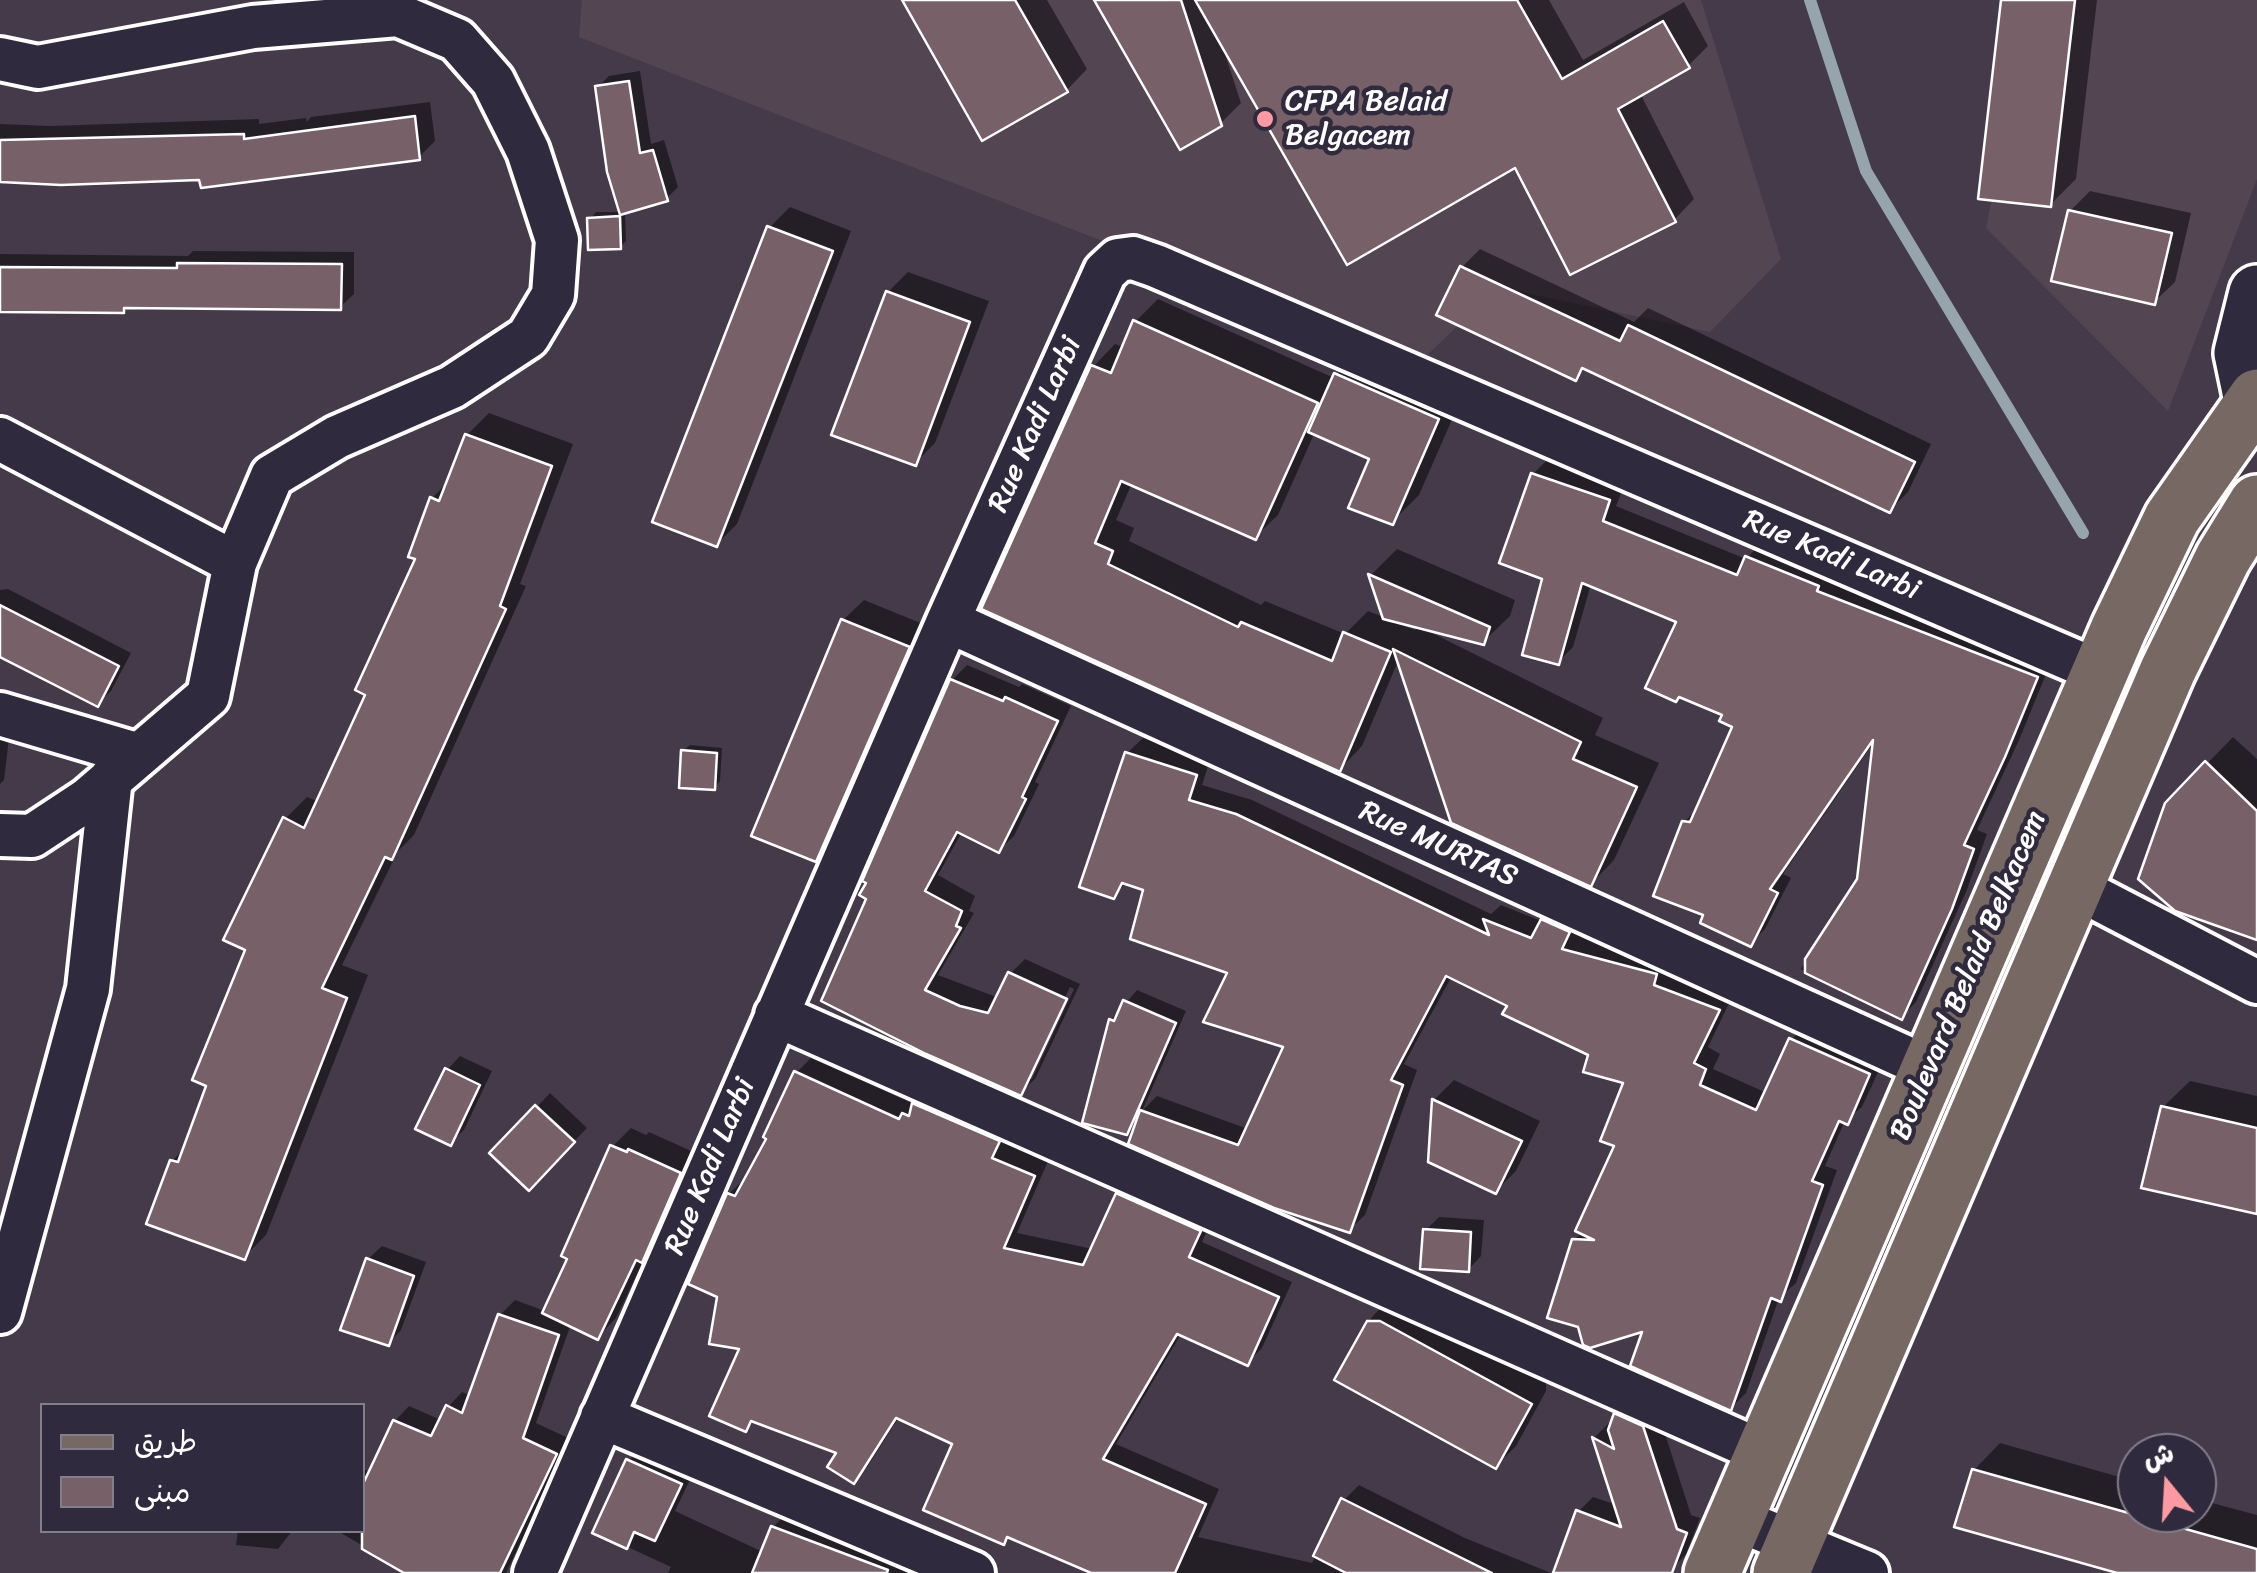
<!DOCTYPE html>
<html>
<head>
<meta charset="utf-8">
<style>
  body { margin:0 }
  #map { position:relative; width:2257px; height:1573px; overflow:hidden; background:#453a4a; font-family:Sriracha,"Playpen Sans Arabic",sans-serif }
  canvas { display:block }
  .legend { position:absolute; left:40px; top:1403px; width:325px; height:130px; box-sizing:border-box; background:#2f2a3d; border:2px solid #827f8b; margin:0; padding:12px 18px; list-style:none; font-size:30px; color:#fff }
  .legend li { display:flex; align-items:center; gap:20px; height:50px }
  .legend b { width:50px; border:2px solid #827f8b }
  .north { position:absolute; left:2117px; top:1433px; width:100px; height:100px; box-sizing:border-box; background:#2f2a3d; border:2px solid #827f8b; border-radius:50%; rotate:342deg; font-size:28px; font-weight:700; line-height:40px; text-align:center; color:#fff }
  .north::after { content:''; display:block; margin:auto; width:35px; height:45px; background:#ff9aa2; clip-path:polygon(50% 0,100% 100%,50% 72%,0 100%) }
</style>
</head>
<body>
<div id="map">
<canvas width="2257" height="1573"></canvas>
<ul class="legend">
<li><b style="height:12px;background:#776864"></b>طريق</li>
<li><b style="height:28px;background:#776067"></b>مبنى</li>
</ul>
<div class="north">ش</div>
</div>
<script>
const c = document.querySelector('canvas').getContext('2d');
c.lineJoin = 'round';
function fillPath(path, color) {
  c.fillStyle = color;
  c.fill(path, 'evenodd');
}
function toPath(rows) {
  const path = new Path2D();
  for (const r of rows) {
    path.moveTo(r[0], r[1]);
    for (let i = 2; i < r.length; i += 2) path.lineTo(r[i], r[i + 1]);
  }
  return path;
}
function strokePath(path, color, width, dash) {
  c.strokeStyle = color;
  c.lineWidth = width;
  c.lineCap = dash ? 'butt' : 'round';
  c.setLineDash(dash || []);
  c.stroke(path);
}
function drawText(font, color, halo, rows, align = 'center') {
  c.font = font + ' Sriracha,sans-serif';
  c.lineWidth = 9;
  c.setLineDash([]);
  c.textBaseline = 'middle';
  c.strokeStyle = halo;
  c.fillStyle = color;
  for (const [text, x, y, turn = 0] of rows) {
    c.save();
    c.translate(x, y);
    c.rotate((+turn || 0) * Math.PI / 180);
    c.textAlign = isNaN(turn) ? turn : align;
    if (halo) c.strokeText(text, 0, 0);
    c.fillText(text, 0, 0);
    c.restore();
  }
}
fillPath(toPath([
  [582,0,1701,0,1781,259,1710,332,1498,287,1418,364,579,37],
  [2031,0,2257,0,2257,179,2168,411,1986,228]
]), '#544553');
fillPath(toPath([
  [904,0,1047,0,1087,69,1067,90,983,137],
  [1096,0,1549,0,1583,60,1684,2,1708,46,1688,66,1640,93,1694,199,1674,220,1516,165,1223,48,1241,103,1220,124],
  [2004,0,2097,0,2076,179,2050,205],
  [640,71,651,144,664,140,678,187,667,198,625,211,626,241,620,247,590,219,596,212,621,212,598,87,609,76],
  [430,102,435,141,419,157,201,178,0,180,0,124,50,126,259,119,259,124,306,118,307,122,311,117],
  [2090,191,2191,213,2175,282,2154,302,2070,211],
  [790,207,851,231,737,524,717,544,769,228],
  [1480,249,1634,322,1648,308,1931,444,1908,492,1890,510,1586,367,1575,378,1462,267],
  [193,251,354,252,354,294,340,307,128,305,123,310,0,310,0,254,188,256],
  [908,272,989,301,935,443,915,463,888,292],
  [1158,299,1334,378,1362,348,1464,392,1419,495,1392,522,1373,458,1315,432,1278,515,1255,537,1132,483,1116,520,1134,528,1129,541,1261,605,1265,601,1345,634,1368,611,1386,618,1371,575,1397,549,1515,600,1510,616,1483,642,1426,630,1603,718,1595,735,1659,763,1614,860,1591,884,1399,659,1362,746,1340,769,984,607,1093,367,1115,344,1123,347,1135,322],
  [1400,621,1420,626,1415,630,1399,624],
  [489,413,573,444,520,584,526,586,414,835,398,851,342,965,368,975,266,1235,244,1257,172,1161,186,1147,210,1084,285,819,307,797,319,802,368,693,418,558,432,498,450,480,467,435],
  [1548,459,1624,486,1616,506,1746,559,1762,542,2051,662,2019,740,1977,830,1987,834,1966,892,1916,1002,1901,1017,1801,969,1859,880,1876,739,1783,874,1791,878,1765,929,1750,944,1707,914,1684,822,1700,806,1735,726,1679,620,1591,584,1573,647,1558,662,1533,474],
  [8,589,131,653,111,691,97,704,0,654,0,590],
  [864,600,928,626,836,839,815,859,843,620],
  [967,665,1019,687,1022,684,1071,706,1035,782,1039,784,1014,836,999,850,962,832,938,875,975,896,969,911,974,913,938,975,999,998,1010,974,1025,959,1080,984,1035,1079,1020,1093,927,1052,869,898,952,680],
  [1070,987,1074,989,1032,1079,1026,1079],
  [0,737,9,738,4,780,0,784],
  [2233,737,2257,759,2257,942,2249,934,2167,805],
  [1143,738,1210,760,1202,785,1252,800,1491,914,1501,905,1541,921,1558,905,1584,916,1576,934,1670,959,1733,995,1708,1047,1720,1054,1713,1069,1767,1093,1791,1040,1806,1025,1884,1059,1862,1107,1845,1121,1825,1166,1837,1170,1796,1283,1779,1298,1746,1393,1731,1408,1646,1328,1574,1240,1583,1232,1617,1145,1626,1081,1591,1054,1510,1005,1452,976,1404,1064,1417,1070,1365,1215,1349,1230,1140,1119,1126,1132,1111,1020,1137,990,1186,1011,1142,1111,1157,1096,1248,1129,1287,1046,1230,972,1146,889,1127,882,1113,896,1127,753],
  [690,745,722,748,720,781,714,788,683,751],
  [460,1056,492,1071,464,1130,450,1143,447,1070],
  [811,1058,914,1104,929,1089,1013,1126,1005,1142,1048,1161,1017,1233,1093,1249,1118,1194,1133,1179,1214,1215,1202,1242,1292,1282,1262,1348,1247,1363,1181,1334,1116,1444,1219,1489,1198,1537,1312,1563,1344,1500,1359,1485,1465,1538,1551,1573,1097,1573,1010,1535,1003,1542,955,1443,899,1417,868,1466,853,1481,840,1451,755,1420,746,1429,743,1347,720,1295,729,1194,744,1179,770,1137,796,1073],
  [1454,1080,1540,1121,1516,1171,1496,1191,1430,1161,1434,1100],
  [2190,1081,2257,1096,2257,1211,2163,1107],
  [550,1093,587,1128,529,1187,493,1153],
  [631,1128,646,1135,649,1132,698,1154,660,1242,646,1255,616,1318,598,1337,571,1324,536,1423,570,1439,506,1573,409,1573,336,1530,362,1530,362,1468,371,1473,395,1421,409,1406,441,1420,448,1407,462,1392,471,1396,500,1315,515,1300,545,1311,571,1258,612,1147],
  [1439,1217,1484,1220,1481,1256,1468,1270,1426,1230],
  [382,1246,426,1262,401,1330,388,1344,368,1259],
  [1392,1296,1546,1380,1546,1391,1516,1446,1496,1466,1337,1379,1372,1317],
  [1631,1400,1658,1412,1691,1515,1700,1518,1686,1554,1671,1570,1663,1573,1555,1573,1578,1512,1593,1497,1617,1505,1595,1437,1609,1423,1613,1425,1616,1415],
  [2000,1443,2137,1482,2137,1513,2197,1513,2197,1499,2257,1515,2257,1573,2126,1573,1974,1470],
  [643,1446,695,1469,675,1511,763,1552,773,1527,788,1512,945,1573,668,1573,671,1567,595,1532,628,1461],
  [238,1530,293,1530,278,1549,236,1545]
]), '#0007');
strokePath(toPath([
  [1810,0,1866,171,2083,533]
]), '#95a4ad', 12);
const building = toPath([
  [902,0,1015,0,1068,92,982,141,902,0],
  [1094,0,1181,0,1222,126,1180,150,1094,0],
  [1195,0,1517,0,1562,79,1663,21,1690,68,1618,109,1676,222,1570,275,1515,168,1347,265,1195,0],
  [2001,0,2075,0,2051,207,1978,199,2001,0],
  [629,81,640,153,653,150,668,201,620,215,607,172,595,86,629,81],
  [415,116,420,160,201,188,199,180,61,185,0,182,0,140,244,134,244,139,415,116],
  [2068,210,2172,233,2155,305,2051,281,2068,210],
  [620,216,621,249,588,250,587,218,620,216],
  [767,226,833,251,717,547,652,522,767,226],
  [177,263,342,264,341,310,124,308,124,313,0,312,0,267,177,268,177,263],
  [1460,266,1620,341,1628,325,1915,462,1890,513,1582,368,1576,381,1436,315,1460,266],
  [886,291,970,322,916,466,831,435,886,291],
  [1133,320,1318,403,1256,540,1121,481,1095,543,1113,551,1108,564,1238,627,1241,622,1332,661,1343,632,1391,652,1340,772,981,609,1091,365,1111,373,1133,320],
  [1334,373,1439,419,1393,525,1348,508,1369,459,1308,432,1334,373],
  [465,434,552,466,500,606,506,609,392,860,385,857,322,988,347,998,245,1260,146,1224,170,1160,178,1162,206,1086,192,1080,245,950,223,940,283,817,304,828,365,695,355,690,415,559,408,557,430,497,439,501,465,434],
  [1531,473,1610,500,1603,521,1737,575,1745,556,1819,586,1817,591,2038,677,2005,757,1964,845,1974,849,1952,909,1902,1020,1805,973,1805,959,1857,879,1873,740,1770,889,1778,893,1751,947,1700,923,1703,915,1653,896,1682,821,1690,822,1732,727,1719,721,1722,715,1679,697,1676,702,1645,688,1676,622,1582,583,1559,665,1522,655,1542,579,1499,563,1531,473],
  [1368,574,1490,627,1484,645,1383,619,1368,574],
  [0,605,119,666,98,707,0,657,0,605],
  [841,619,910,647,816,862,751,836,841,619],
  [1393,649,1581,742,1573,759,1637,787,1591,887,1451,823,1393,649],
  [950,679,1003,701,1005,697,1058,721,1022,797,1026,799,999,853,957,832,925,891,962,911,956,926,961,928,925,990,960,1006,988,1013,1008,972,1067,999,1021,1096,926,1054,821,1001,866,899,859,895,866,883,862,881,950,679],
  [681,750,717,753,715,790,679,788,681,750],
  [1125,752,1197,775,1189,800,1236,814,1489,935,1483,919,1531,938,1541,919,1570,932,1562,949,1657,974,1654,985,1720,1010,1694,1063,1706,1069,1700,1085,1756,1110,1789,1038,1870,1074,1848,1125,1839,1121,1812,1181,1823,1185,1781,1302,1771,1298,1731,1411,1630,1366,1642,1332,1590,1348,1583,1345,1578,1327,1547,1318,1572,1239,1594,1240,1575,1231,1614,1146,1600,1141,1623,1083,1583,1072,1588,1055,1502,1014,1507,1006,1446,976,1391,1080,1403,1085,1350,1233,1274,1208,1128,1144,1140,1110,1238,1145,1283,1047,1203,1022,1227,973,1130,939,1143,890,1122,883,1114,899,1079,887,1125,752],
  [2205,761,2257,811,2257,940,2175,911,2138,879,2165,803,2205,761],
  [1123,1000,1176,1023,1127,1135,1082,1123,1109,1019,1114,1021,1123,1000],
  [445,1068,480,1085,451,1146,415,1129,445,1068],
  [794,1071,899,1119,902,1113,909,1116,912,1103,1000,1141,992,1158,1035,1176,1004,1248,1083,1265,1116,1193,1201,1231,1189,1257,1279,1297,1248,1366,1177,1334,1103,1459,1206,1504,1175,1573,1091,1573,1007,1537,1004,1545,923,1510,952,1444,896,1418,854,1484,827,1467,836,1453,751,1421,746,1432,709,1416,739,1349,709,1344,717,1297,688,1284,727,1193,735,1196,766,1139,763,1137,794,1071],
  [1432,1099,1522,1141,1496,1194,1428,1162,1432,1099],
  [535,1105,575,1142,529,1191,489,1153,535,1105],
  [2161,1106,2257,1128,2257,1214,2141,1188,2161,1106],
  [610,1145,627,1152,628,1149,681,1173,642,1263,636,1260,598,1340,542,1313,567,1259,561,1256,610,1145],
  [1423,1229,1471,1232,1469,1272,1420,1269,1423,1229],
  [366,1258,414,1276,389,1346,340,1330,366,1258],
  [498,1314,559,1335,523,1438,557,1454,500,1573,404,1573,362,1549,362,1486,393,1420,431,1436,446,1405,462,1413,498,1314],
  [1367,1321,1380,1321,1532,1404,1496,1469,1334,1380,1367,1321],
  [1614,1413,1643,1426,1677,1529,1687,1533,1672,1573,1553,1573,1576,1510,1621,1527,1592,1437,1614,1449,1608,1430,1614,1413],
  [626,1459,682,1484,655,1541,634,1532,627,1549,592,1533,626,1459],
  [1972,1469,2257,1549,2257,1573,2117,1573,1954,1527,1972,1469],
  [1341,1498,1492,1573,1346,1573,1313,1556,1341,1498],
  [771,1526,888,1570,887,1573,752,1573,771,1526]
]);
fillPath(building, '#776067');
strokePath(building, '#fff', 2.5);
const street = toPath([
  [0,59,38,67,253,27,398,15,457,40,493,81,528,151,557,240,553,295,528,337,452,387,337,437,272,476,235,563],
  [0,439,235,563,208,696,88,799,32,836,0,835],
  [948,621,1929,1068],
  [0,714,139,755],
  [2075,887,2257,982],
  [776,1015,1765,1453],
  [0,1312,88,989,111,778],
  [602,1417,973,1573],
  [1736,1519,1867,1573],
  [535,1573,948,621,1105,272,1118,260,1133,258,1156,266,2100,672]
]);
const secondary = toPath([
  [2257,293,2242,353,2252,401,2257,409]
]);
const primary = toPath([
  [1712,1573,2119,628,2172,518,2257,397],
  [1781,1573,2168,670,2223,558,2257,503]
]);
strokePath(street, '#fff', 50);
strokePath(secondary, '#fff', 62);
strokePath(primary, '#fff', 62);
strokePath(street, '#2f2a3d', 42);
strokePath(secondary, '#2f2a3d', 55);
strokePath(primary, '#776864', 55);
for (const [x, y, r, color] of [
  [1265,119,10,"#ff9aa2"]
]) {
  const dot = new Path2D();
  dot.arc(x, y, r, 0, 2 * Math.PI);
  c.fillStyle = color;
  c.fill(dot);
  strokePath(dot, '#2f2a3d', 4);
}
drawText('30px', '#fff', '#2f2a3d', [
  ["CFPA Belaid",1285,102],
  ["Belgacem",1285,136]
], 'left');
drawText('30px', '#fff', '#2f2a3d', [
  ["Rue Kadi Larbi",1036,425,-66],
  ["Rue Kadi Larbi",1831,556,23],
  ["Rue MURTAS",1438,845,24],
  ["Boulevard Belaid Belkacem",1969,976,-67],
  ["Rue Kadi Larbi",711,1167,-67]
]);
</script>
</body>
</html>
